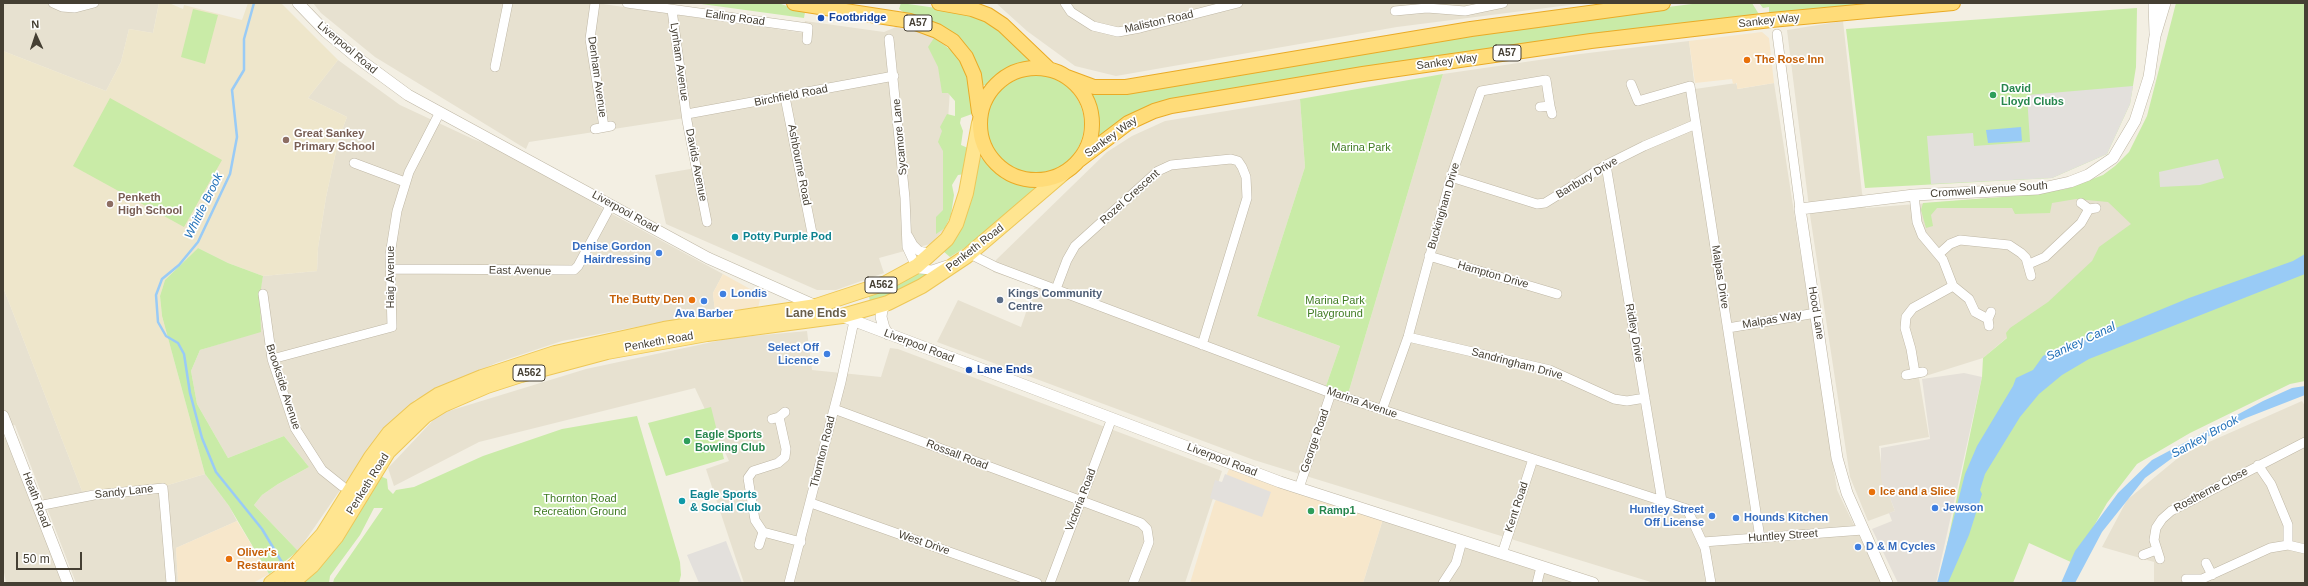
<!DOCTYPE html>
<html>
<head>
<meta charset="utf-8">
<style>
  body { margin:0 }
  #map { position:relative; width:2308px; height:586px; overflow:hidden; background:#f3efe3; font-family:Helvetica,sans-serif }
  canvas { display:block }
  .frame { position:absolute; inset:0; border:4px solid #453f33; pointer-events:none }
  .north { position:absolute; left:16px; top:16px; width:40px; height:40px; -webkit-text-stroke:3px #fff; paint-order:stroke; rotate:357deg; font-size:11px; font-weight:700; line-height:16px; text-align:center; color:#453f33 }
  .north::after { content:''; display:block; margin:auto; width:14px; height:18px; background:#453f33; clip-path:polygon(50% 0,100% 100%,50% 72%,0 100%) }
  .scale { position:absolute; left:16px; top:552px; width:66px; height:18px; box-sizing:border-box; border:2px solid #453f33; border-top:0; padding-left:5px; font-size:12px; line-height:14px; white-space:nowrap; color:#453f33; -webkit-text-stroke:3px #fff; paint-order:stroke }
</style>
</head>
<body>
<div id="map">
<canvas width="2308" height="586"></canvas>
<div class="frame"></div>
<div class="north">N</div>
<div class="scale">50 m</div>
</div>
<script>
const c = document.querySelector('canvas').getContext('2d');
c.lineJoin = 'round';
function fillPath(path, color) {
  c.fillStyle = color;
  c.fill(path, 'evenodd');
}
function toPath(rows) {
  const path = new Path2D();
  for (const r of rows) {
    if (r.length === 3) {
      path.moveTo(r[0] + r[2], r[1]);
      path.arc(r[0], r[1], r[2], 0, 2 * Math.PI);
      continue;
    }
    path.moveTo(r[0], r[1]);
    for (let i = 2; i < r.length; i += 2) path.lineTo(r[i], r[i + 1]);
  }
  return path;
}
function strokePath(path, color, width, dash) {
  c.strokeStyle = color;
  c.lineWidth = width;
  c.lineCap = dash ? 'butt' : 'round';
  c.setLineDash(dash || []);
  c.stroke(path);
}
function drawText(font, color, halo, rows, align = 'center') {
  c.font = font + ' Helvetica,sans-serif';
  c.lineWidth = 3.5;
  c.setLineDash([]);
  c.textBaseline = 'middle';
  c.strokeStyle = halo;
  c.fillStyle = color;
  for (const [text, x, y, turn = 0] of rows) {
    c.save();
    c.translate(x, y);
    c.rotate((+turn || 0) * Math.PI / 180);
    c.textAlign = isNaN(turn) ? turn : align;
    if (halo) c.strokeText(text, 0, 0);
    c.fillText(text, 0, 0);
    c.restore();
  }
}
fillPath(toPath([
  [3,3,159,3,153,33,129,29,121,62,106,91,3,51],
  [313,3,596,3,804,33,805,21,884,32,896,27,941,37,952,60,945,165,943,231,930,244,879,258,884,273,836,290,817,290,666,224,655,175,696,168,685,118,529,142,526,149,375,57,321,13],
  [996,3,1585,3,1397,27,1116,76,1075,66,1027,31],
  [1843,21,1862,193,1866,208,1990,198,2064,195,2100,185,2139,225,1983,358,1919,378,1929,437,1879,446,1884,490,1887,490,1895,511,1868,521,1850,477,1810,215,1787,30],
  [1689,41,1695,89,1736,83,1738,89,1774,83,1837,490,1882,583,1654,583,1254,460,937,342,958,300,1021,327,1035,286,993,272,996,260,1107,152,1132,136,1165,121,1300,99,1305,167,1257,316,1340,346,1326,386,1348,394,1443,74,1580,54],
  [338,60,400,105,473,139,524,158,603,209,723,274,713,293,715,312,562,341,496,363,415,400,365,454,298,551,254,505,262,495,278,484,309,467,284,436,228,458,197,404,191,371,200,350,261,331,259,296,263,276,317,271,318,248,326,197,339,138,347,117,308,98],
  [3,287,82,491,168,485,205,474,229,506,237,521,176,548,178,583,76,583,15,425,3,429],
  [807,331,812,370,881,377,890,348,898,349,1222,471,1185,583,744,583,706,469,729,461,695,388,479,442,394,486,388,468,439,414,586,369,731,338],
  [2302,401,2305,406,2305,583,2154,583,2154,562,2102,547,2127,500,2184,453],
  [6,437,64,583,6,583,3,567,3,438],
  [1383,519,1586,583,1363,583]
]), '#e7e1d0');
fillPath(toPath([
  [1762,32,1769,38,1774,83,1737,89,1737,83,1733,84,1732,79,1695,83,1689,41],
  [723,274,761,295,758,308,715,312,713,293],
  [1230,467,1383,519,1363,583,1190,583,1214,504],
  [237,521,269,574,253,583,178,583,176,548]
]), '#f7e7cb');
fillPath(toPath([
  [1964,373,1982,377,1936,583,1898,583,1872,529,1892,521,1889,513,1895,511,1887,490,1884,490,1881,478,1881,448,1930,439,1922,379]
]), '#e5e0d8');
fillPath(toPath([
  [159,3,169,3,183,9,184,5,242,20,248,3,281,3,338,60,308,98,347,117,339,138,326,197,318,248,317,271,263,276,228,263,198,248,165,280,160,296,162,316,205,474,168,485,82,491,3,287,3,51,106,91,121,62,129,29,153,33]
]), '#eee6cb');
fillPath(toPath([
  [694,3,778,3,805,12,804,18],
  [901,3,965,12,996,25,1031,62,1004,70,986,85,981,86,974,61,899,9],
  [1700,3,1752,3,1760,16,1187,98,1098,137,1096,135,1096,108,1089,92,1563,20],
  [1759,3,1898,3,1769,14,1769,7,1763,8],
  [2176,3,2305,3,2305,381,2290,384,2190,433,2137,464,2107,503,2073,563,2029,543,2013,583,1939,583,1982,377,1983,358,2007,338,2006,333,2010,328,2048,302,2092,261,2099,247,2131,224,2108,202,2076,199,2052,203,2050,213,2015,214,2012,208,1937,208,1931,215,1933,226,1926,228,1921,210,1923,203,2015,196,2066,189,2103,175,2115,166,2129,152,2147,116],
  [2137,8,2136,67,2130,104,2107,154,2052,178,1865,188,1846,29],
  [193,9,218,15,205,64,181,57],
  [934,38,951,50,965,66,972,95,970,103,973,106,972,114,961,118,960,123,963,131,961,145,968,148,965,174,958,175,952,185,954,195,951,215,945,228,936,234,936,217,943,210,943,151,938,142,942,131,940,127,947,114,955,116,955,101,948,93,942,93,938,67,928,47],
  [1443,74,1348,394,1326,386,1340,346,1257,316,1305,167,1300,99],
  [1034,124,50],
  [110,98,222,160,184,227,73,166],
  [979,156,1002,177,1015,182,1039,186,983,236,950,257,943,251],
  [198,248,228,263,263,276,260,295,261,332,200,350,191,371,197,404,228,458,284,436,309,467,278,484,262,495,254,505,298,551,269,574,229,506,205,474,162,316,160,296,165,280],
  [917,272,926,274,926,276,886,297,870,303,869,295],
  [711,407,724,459,666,476,648,423],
  [637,416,680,562,681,575,679,583,333,583,334,579,383,508,374,508,360,535,330,576,329,583,302,583,378,475,387,479,388,489,393,494,396,490,414,487,483,456,562,429]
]), '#c9eba7');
fillPath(toPath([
  [2133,86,2130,104,2107,154,2052,178,1931,184,1927,136,1973,133,1974,146,2030,142,2027,95],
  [2218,159,2224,178,2200,185,2160,187,2159,172],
  [1225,474,1271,492,1262,517,1210,498,1215,480,1222,482],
  [726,541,742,583,699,583,687,555]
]), '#e3e0dc');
fillPath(toPath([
  [2021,127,2022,141,1988,143,1986,130],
  [2305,254,2305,274,2089,359,2062,375,2039,394,2020,417,1985,474,1980,490,1982,494,1969,535,1948,583,1937,583,1965,474,1977,446,2013,386,2016,378,2033,370,2043,356,2068,343,2089,339,2189,298,2293,261],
  [2305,386,2305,395,2246,418,2209,436,2179,453,2145,478,2102,532,2075,583,2061,583,2075,551,2118,493,2152,460,2263,401,2292,388]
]), '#99cbf6');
strokePath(toPath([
  [254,3,244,39,244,70,232,90,237,137,230,174,198,242,179,265,162,279,156,295,158,322,166,336,178,343,184,354,190,393,202,438,216,472,262,529,283,564]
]), '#99cbf6', 2.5);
const minor = toPath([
  [53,3,62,7,75,8,94,3],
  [595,3,590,39,604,127],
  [627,3,808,28,807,40],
  [1065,3,1071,12,1093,26,1118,32,1140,28,1238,3],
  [672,10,687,121,707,222],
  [1395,11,1427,8,1465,11,1503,3],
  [1777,34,1800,209],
  [889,39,905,198,907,247,914,262,920,269,932,270,947,265],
  [495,67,508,3],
  [1631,84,1638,101,1690,86,1760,538],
  [785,97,812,233],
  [1540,107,1550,106,1552,114],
  [687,114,894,76],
  [595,129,611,126],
  [354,163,405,182],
  [1606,165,1662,501],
  [1451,177,1537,204,1545,203,1606,165,1644,146,1696,124],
  [1914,195,1917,222,1922,235,1943,260,1953,286,1969,299,1975,312,1988,319],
  [2081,203,2089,209,2096,208],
  [908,236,913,245,919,251,932,254],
  [970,254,996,267,1331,393,1687,509,1705,548,1711,583],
  [1939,254,1950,244,1960,240,2009,245,2021,253,2026,258,2031,276],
  [1429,256,1557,294],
  [2029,264,2045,257,2081,223,2089,209],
  [390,269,574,270,578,266,611,205],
  [1056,289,1067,260,1075,246,1158,171,1171,165,1231,159,1238,161,1242,167,1246,177,1247,198,1202,345],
  [263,294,272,359,295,428,322,470,342,486],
  [1989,326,1988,319,1991,312],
  [1728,328,1816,313],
  [1408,337,1550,370,1614,399,1627,401,1645,398],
  [272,359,392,327,390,255,397,211,409,172,440,112],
  [1915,373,1911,349,1905,328,1906,317,1913,308,1953,286],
  [1906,375,1923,372],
  [834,409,1141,523,1147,529,1149,542,1133,583],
  [1382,410,1408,337,1451,177,1481,91,1546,80,1550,106],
  [772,419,779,417,785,412],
  [2258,465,2271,484,2288,525,2288,545],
  [1299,488,1331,393],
  [811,503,1037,583],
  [38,506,94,495,163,488,171,583],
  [763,532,755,520,748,478,753,471,778,463,785,457,786,449,779,417],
  [1703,542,1863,530],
  [759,545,763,532,801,542],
  [1502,554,1533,459],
  [2143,555,2156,550],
  [2160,559,2154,540,2156,528,2162,519,2171,511,2305,442],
  [2206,563,2212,575],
  [2186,579,2202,579,2270,548,2288,545,2305,549],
  [789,583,841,382,854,321],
  [1050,583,1112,418],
  [1443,583,1456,563,1462,541],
  [1537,583,1541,567]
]);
const tertiary = toPath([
  [298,3,326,32,355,56,408,95,708,258,816,306],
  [2154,3,2155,33],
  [888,303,882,309,881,317,884,328,888,334],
  [839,315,1280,482,1593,583],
  [3,416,68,583],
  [1887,583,1847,493,1837,458,1800,209,1914,195,2038,189,2070,182,2088,175,2113,158,2135,121,2149,77,2155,36,2165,3]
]);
const primary = toPath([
  [271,583,294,566,323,534,371,457,389,433,415,410,438,395,482,377,555,353,664,329,816,306,886,283,917,266,947,239,956,224,966,193,979,123],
  [292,583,312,566,336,537,388,452,425,416,443,405,487,386,521,375,607,352,707,334,842,316,888,303,922,286,967,256,1064,173]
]);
const trunk = toPath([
  [794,3,910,21,937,31,953,41,966,57,974,75,979,112],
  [939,3,972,9,988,15,1003,25,1049,69],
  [1036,124,56],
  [1067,77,1094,87,1126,87,1471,29,1663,3],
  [1078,161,1128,123,1154,111,1171,106,1363,74,1591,41,1771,20,1953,3]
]);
strokePath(minor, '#bfb7a5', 10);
strokePath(tertiary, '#bfb7a5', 12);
strokePath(primary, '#edc757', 16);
strokePath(trunk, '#eaab26', 16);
strokePath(minor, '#fff', 9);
strokePath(tertiary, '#fff', 11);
strokePath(primary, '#ffe590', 14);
strokePath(trunk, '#ffdc79', 14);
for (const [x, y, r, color] of [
  [821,18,4,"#1a4fb4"],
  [1747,60,4,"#e8710a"],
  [1993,95,4,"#2e9e5b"],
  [286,140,4,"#8d6e63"],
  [110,204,4,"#8d6e63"],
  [735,237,4,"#0f9aa8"],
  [659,253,4,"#3f7fe0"],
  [723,294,4,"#3f7fe0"],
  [692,300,4,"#e8710a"],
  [1000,300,4,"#5c6f8a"],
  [704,301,4,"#3f7fe0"],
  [827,354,4,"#3f7fe0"],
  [969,370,4,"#1a4fb4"],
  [687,441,4,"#2e9e5b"],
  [1872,492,4,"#e8710a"],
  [682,501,4,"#0f9aa8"],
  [1935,508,4,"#3f7fe0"],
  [1311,511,4,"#2e9e5b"],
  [1712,516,4,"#3f7fe0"],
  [1736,518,4,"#3f7fe0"],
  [1858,547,4,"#3f7fe0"],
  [229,559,4,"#e8710a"]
]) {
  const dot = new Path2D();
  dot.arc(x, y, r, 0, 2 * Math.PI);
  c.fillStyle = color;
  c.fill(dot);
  strokePath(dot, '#fff', 1.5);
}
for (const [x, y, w] of [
  [918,23,28],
  [1507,53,28],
  [881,285,32],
  [529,373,32]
]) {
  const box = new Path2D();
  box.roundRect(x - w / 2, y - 8, w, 16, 3);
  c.fillStyle = '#fff';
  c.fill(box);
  strokePath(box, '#453f33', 1);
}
drawText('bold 10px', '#453f33', null, [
  ["A57",918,23],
  ["A57",1507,53],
  ["A562",881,285],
  ["A562",529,373]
]);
drawText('11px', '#453f33', '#fff', [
  ["Ealing Road",735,18,8],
  ["Sankey Way",1769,21,-6],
  ["Maliston Road",1159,22,-13],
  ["Liverpool Road",347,48,40],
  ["Lynham Avenue",679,62,82],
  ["Sankey Way",1447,62,-8],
  ["Denham Avenue",597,77,82],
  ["Birchfield Road",791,96,-11],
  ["Sycamore Lane",900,137,-95],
  ["Sankey Way",1111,137,-36],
  ["Davids Avenue",696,165,79],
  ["Ashbourne Road",799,165,79],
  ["Banbury Drive",1587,178,-31],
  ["Cromwell Avenue South",1989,190,-4],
  ["Rozel Crescent",1130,197,-42],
  ["Buckingham Drive",1444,206,-74],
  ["Liverpool Road",625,212,29],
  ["Penketh Road",975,248,-38],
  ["East Avenue",520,271,1],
  ["Hampton Drive",1493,275,16],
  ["Haig Avenue",391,277,-90],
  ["Malpas Drive",1720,277,81],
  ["Hood Lane",1816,313,81],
  ["Malpas Way",1772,320,-10],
  ["Ridley Drive",1634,333,80],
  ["Penketh Road",659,342,-10],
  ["Liverpool Road",919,346,21],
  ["Sandringham Drive",1517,364,15],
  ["Brookside Avenue",283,387,72],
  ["Marina Avenue",1362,403,19],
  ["George Road",1315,441,-71],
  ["Thornton Road",823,452,-76],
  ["Rossall Road",957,455,21],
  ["Liverpool Road",1222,460,21],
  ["Penketh Road",368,484,-58],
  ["Rostherne Close",2211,490,-28],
  ["Sandy Lane",124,492,-6],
  ["Heath Road",36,500,69],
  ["Victoria Road",1081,500,-69],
  ["Kent Road",1517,507,-72],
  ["Huntley Street",1783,536,-4],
  ["West Drive",924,543,19]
]);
drawText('bold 11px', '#164399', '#fff', [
  ["Footbridge",829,18],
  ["Lane Ends",977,370]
], 'left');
drawText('bold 11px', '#c56008', '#fff', [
  ["The Rose Inn",1755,60],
  ["The Butty Den",684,300,"right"],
  ["Ice and a Slice",1880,492],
  ["Oliver's",237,553],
  ["Restaurant",237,566]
], 'left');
drawText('bold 11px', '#27864d', '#fff', [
  ["David",2001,89],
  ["Lloyd Clubs",2001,102],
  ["Eagle Sports",695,435],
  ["Bowling Club",695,448],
  ["Ramp1",1319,511]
], 'left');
drawText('bold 11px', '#785e54', '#fff', [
  ["Great Sankey",294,134],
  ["Primary School",294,147],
  ["Penketh",118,198],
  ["High School",118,211]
], 'left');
drawText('11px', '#3f7b22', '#fff', [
  ["Marina Park",1361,148],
  ["Marina Park",1335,301],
  ["Playground",1335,314],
  ["Thornton Road",580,499],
  ["Recreation Ground",580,512]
]);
drawText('bold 11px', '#0d838f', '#fff', [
  ["Potty Purple Pod",743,237],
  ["Eagle Sports",690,495],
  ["& Social Club",690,508]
], 'left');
drawText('bold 11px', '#366cbe', '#fff', [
  ["Denise Gordon",651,247,"right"],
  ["Hairdressing",651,260,"right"],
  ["Londis",731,294],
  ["Ava Barber",704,314,"center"],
  ["Select Off",819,348,"right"],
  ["Licence",819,361,"right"],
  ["Jewson",1943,508],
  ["Huntley Street",1704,510,"right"],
  ["Off License",1704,523,"right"],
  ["Hounds Kitchen",1744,518],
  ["D & M Cycles",1866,547]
], 'left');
drawText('bold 11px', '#4e5e75', '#fff', [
  ["Kings Community",1008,294],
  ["Centre",1008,307]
], 'left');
drawText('italic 12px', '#2472b9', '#fff', [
  ["Whittle Brook",204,206,-64],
  ["Sankey Canal",2081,342,-25],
  ["Sankey Brook",2205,437,-29]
]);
drawText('bold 12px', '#695e49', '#fff', [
  ["Lane Ends",816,314]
]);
</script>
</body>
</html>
